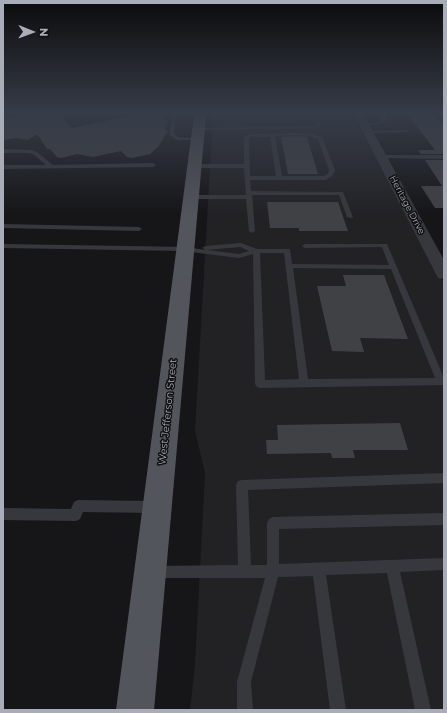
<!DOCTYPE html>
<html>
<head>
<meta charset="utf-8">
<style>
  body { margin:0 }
  #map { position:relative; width:447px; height:713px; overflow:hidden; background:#161618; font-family:Montserrat,sans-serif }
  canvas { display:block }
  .frame { position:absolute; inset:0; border:4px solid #a8adb8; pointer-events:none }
  .north { position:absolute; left:12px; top:12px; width:40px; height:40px; -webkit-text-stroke:3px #111113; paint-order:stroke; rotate:91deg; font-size:11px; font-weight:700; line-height:16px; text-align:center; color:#a8adb8 }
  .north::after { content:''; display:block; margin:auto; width:14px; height:18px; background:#a8adb8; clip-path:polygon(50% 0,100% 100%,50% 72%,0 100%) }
</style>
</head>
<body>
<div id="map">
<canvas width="447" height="713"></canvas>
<div class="frame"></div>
<div class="north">N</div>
</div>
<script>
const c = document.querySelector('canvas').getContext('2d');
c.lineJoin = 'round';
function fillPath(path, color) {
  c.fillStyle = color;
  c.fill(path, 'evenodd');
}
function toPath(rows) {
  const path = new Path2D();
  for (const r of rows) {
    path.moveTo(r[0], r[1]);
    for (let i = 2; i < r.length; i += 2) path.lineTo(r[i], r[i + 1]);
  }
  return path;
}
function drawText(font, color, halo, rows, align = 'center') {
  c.font = font + ' Montserrat,sans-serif';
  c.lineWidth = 3;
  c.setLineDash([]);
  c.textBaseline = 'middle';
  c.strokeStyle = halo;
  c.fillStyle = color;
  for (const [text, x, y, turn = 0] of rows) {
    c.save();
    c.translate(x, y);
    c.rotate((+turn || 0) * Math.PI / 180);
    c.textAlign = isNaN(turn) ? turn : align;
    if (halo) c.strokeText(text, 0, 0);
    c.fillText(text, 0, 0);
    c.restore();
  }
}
fillPath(toPath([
  [213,115,353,115,444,283,444,710,190,710,195,665,205,473,195,431]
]), '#222225');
fillPath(toPath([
  [25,115,60,115,72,128,134,115,160,115,168,121,165,129,168,132,163,137,164,138,158,147,150,154,132,158,127,157,121,151,93,157,77,154,61,158,57,157,50,149,47,149,37,134,28,140,16,138,3,140,3,119],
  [408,115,435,115,444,126,444,154,421,154,418,150,435,150],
  [296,136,307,137,318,174,288,174,281,137],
  [425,160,444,160,444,208,435,208,421,186,442,186],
  [267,202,338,202,348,231,299,231,299,228,270,228],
  [343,275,384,275,408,339,360,338,364,352,332,351,317,286,346,286],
  [400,423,408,450,353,450,355,458,332,458,331,453,267,454,266,440,278,440,277,425]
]), '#404145');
fillPath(toPath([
  [172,115,176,115,174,133,178,137,199,138,199,140,177,140,169,135,172,115],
  [381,115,385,115,386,120,385,123,364,126,362,125,381,121,381,115],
  [316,117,321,124,320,127,314,128,198,130,196,129,198,128,314,126,317,124,314,118,316,117],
  [408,130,408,132,406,132,368,133,366,132,368,131,408,130],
  [296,133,311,134,322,137,335,170,332,176,325,180,250,180,251,191,343,192,353,217,352,218,347,217,339,195,252,195,255,231,252,233,249,231,246,199,191,199,188,197,191,195,246,195,244,168,195,168,192,166,195,164,244,164,244,137,250,134,296,133],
  [296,135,310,136,318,139,329,170,328,174,324,176,282,176,275,136,296,135],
  [251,137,270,137,276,176,250,176,249,139,251,137],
  [3,149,31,150,37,152,53,165,153,163,156,165,153,167,3,169,3,165,46,165,33,154,29,153,3,153,3,149],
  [381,155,444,155,444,159,379,158,378,157,381,155],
  [3,224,139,227,142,229,139,231,4,228,3,224],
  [241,243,257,249,290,249,292,264,389,265,382,247,305,248,302,246,305,244,387,244,444,378,444,385,260,388,257,387,255,384,253,254,239,258,183,251,3,248,3,244,188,247,191,248,239,254,249,251,240,247,206,250,202,248,206,246,241,243],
  [260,253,284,253,299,379,265,380,260,253],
  [293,268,391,269,435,378,308,379,293,268],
  [444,473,444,483,248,490,251,565,267,565,267,523,269,519,273,517,444,513,444,525,279,529,279,564,444,558,444,570,400,572,431,710,415,710,387,573,326,575,346,710,330,710,313,576,278,577,251,682,253,710,237,710,237,682,265,578,154,578,149,577,148,572,149,567,154,566,238,565,236,485,238,481,242,480,444,473],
  [78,500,154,501,158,503,160,507,158,511,154,513,83,512,80,519,76,521,3,520,3,508,71,509,74,502,78,500]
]), '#37383d');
fillPath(toPath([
  [354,115,364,115,444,260,444,279,438,278,436,274,354,115]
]), '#37383d');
fillPath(toPath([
  [194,115,206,115,154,710,116,710,194,115]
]), '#53555c');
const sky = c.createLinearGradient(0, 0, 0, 215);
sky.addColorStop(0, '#0c0c0d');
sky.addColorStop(0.53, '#363c48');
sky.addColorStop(1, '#363c4800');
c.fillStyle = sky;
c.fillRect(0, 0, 447, 215);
drawText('9px', '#a8adb8', '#111113', [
  ["Heritage Drive",407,205,62]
]);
drawText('10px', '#a8adb8', '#111113', [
  ["West Jefferson Street",168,412,-84]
]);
</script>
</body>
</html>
